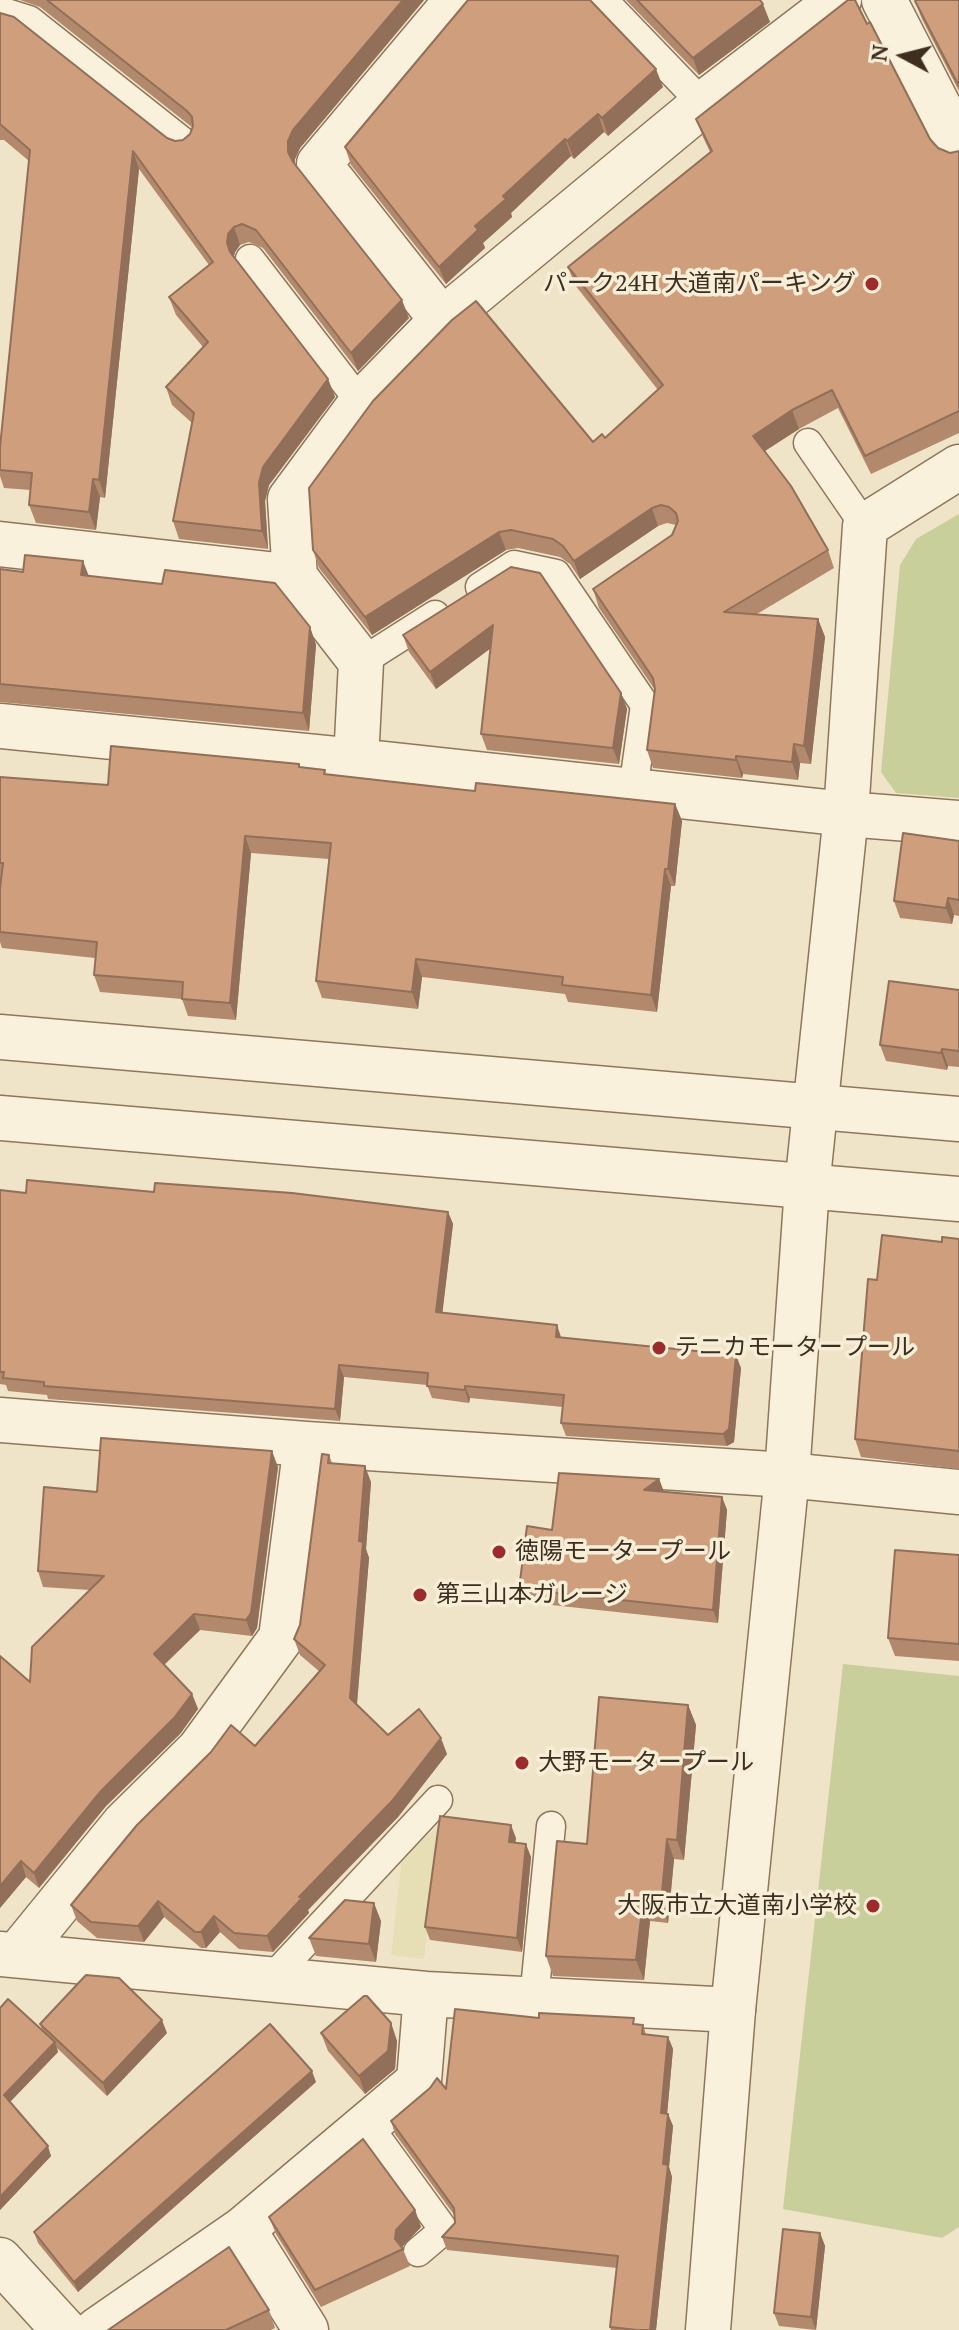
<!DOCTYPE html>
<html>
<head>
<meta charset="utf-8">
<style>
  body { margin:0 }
  #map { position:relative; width:959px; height:2330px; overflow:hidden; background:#f0e4c8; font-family:"PT Serif",serif }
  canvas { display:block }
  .north { position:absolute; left:863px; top:16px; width:80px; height:80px; -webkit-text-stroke:6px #f7eed8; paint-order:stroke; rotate:277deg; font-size:22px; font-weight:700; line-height:32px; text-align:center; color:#3d2e20 }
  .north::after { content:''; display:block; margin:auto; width:28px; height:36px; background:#3d2e20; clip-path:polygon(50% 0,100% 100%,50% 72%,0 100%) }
</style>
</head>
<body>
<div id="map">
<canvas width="959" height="2330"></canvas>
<div class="north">N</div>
</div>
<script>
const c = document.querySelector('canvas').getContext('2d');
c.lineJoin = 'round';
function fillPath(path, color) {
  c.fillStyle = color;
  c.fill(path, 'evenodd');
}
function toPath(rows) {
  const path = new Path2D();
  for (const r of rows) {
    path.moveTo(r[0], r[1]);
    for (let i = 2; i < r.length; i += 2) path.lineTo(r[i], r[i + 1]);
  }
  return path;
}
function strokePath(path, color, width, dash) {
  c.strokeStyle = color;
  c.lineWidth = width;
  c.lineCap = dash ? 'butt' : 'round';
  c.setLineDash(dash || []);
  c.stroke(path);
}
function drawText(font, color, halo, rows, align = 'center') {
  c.font = font + ' "PT Serif","Noto Sans JP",serif';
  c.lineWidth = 7;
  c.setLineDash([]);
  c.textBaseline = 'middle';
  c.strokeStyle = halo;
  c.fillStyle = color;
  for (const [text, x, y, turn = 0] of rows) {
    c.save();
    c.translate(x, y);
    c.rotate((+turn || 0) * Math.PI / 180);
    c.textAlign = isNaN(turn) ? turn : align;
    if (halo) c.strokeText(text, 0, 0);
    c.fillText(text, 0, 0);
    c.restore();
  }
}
fillPath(toPath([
  [440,1825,424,1959,391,1955,402,1856]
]), '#e6deb5');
fillPath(toPath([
  [959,514,959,798,896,793,881,772,900,565,916,539],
  [843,1664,959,1676,959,2227,942,2238,783,2209]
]), '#c9cf9b');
const service = toPath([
  [603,0,703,104],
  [0,11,29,20,183,142],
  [250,259,361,403],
  [808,443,865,526],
  [480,587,514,565,556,574,645,705,633,790],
  [361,662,435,615],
  [271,1979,438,1800],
  [534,1999,551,1826],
  [367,2124,444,2230,418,2252]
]);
const minor = toPath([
  [884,0,959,146],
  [442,320,319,164,457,0],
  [0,544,295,577],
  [0,726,356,761,846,814,959,823],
  [356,761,361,662,295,577,290,499,361,403,442,320,703,104,839,0],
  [846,814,865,526,959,467],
  [0,1037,959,1119],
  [0,1118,959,1199],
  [0,1420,306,1444,787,1475,959,1492],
  [0,1954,426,1994,733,2010],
  [18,1954,124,1824,199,1750,281,1638,306,1444],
  [243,2229,306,2330],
  [0,2260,64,2330],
  [97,2330,243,2229,419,2081,426,1994]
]);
const tertiary = toPath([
  [708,2330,733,2010,787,1475,807,1187,846,814]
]);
strokePath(service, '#8d765c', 31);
strokePath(minor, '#8d765c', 47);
strokePath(tertiary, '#8d765c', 47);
strokePath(service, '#faf1dc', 28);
strokePath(minor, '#faf1dc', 44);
strokePath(tertiary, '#faf1dc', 44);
fillPath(toPath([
  [20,0,424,0,300,148,295,159,295,164,409,318,358,371,263,248,249,242,240,245,235,252,234,256,328,379,335,397,269,485,265,501,268,549,179,539,173,521,192,423,172,405,166,387,203,347,176,315,169,297,209,265,139,169,105,498,100,497,96,530,36,523,29,505,31,490,4,488,0,476,0,447,29,161,4,140,0,140,0,13,167,138,175,141,183,140,190,134,193,128,40,7],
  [626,0,760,0,770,22,699,75],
  [959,0,959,91,922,19,915,1],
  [867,24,930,139,938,148,950,153,959,151,959,433,871,474,838,408,799,429,765,451,828,550,834,568,757,614,818,619,825,637,811,764,800,763,798,780,743,774,742,778,653,768,647,750,655,690,599,608,593,589,672,535,676,525,667,523,658,526,580,579,570,564,560,557,518,548,506,550,372,635,319,568,313,550,605,438,658,390,575,285,568,267,710,152,703,137,696,119],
  [663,87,608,136,604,132,574,159,571,156,511,213,512,217,483,243,485,248,446,284,351,165,345,147],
  [511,567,621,693,627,709,619,764,487,750,481,734,491,648,436,689,409,652,403,635],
  [0,569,23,572,88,576,310,627,316,645,309,731,0,702],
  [299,764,300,767,325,770,326,774,465,790,675,804,682,821,675,886,671,886,657,1012,568,1002,565,994,422,977,418,1009,322,998,316,981,329,859,251,853,236,1020,188,1016,182,999,100,992,94,975,95,958,2,948,0,942,0,777,108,785],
  [959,841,959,916,954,915,952,924,900,918,894,901],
  [959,990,959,1067,948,1066,947,1070,886,1061,880,1045],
  [0,1190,26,1193,154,1192,448,1212,453,1224,442,1313,561,1338,741,1368,734,1442,727,1446,566,1436,561,1423,563,1407,470,1398,469,1403,432,1398,427,1385,344,1377,340,1421,48,1399,47,1395,8,1391,6,1385,0,1384],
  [959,1239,959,1469,861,1457,855,1439,877,1280,942,1242],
  [329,1455,332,1463,371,1482,366,1549,369,1558,357,1705,388,1735,447,1754,398,1817,308,1910,309,1913,273,1952,239,1949,220,1932,206,1948,201,1948,164,1917,144,1942,97,1938,77,1921,71,1905,255,1746,320,1672,300,1655,294,1639,300,1625],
  [278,1467,257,1628,252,1636,200,1630,164,1664,192,1694,198,1709,180,1734,106,1806,39,1888,26,1877,0,1908,30,1682,90,1590,43,1587,38,1571],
  [659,1479,664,1492,722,1497,727,1510,718,1623,524,1602,519,1589,552,1530],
  [959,1555,959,1661,895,1656,888,1638],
  [688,1705,696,1725,684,1860,674,1859,668,1923,650,1921,644,1980,553,1976,546,1956,587,1844],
  [516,1838,515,1843,531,1857,522,1952,430,1940,425,1927],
  [381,1921,376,1962,316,1956,309,1938],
  [0,2008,43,2032,40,2024,167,2033,107,2096,57,2048,58,2052,10,2102,51,2156,0,2210],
  [539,2018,643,2025,646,2034,668,2037,673,2049,667,2114,668,2114,673,2126,669,2167,672,2177,656,2330,611,2330,610,2327,617,2268,447,2250,442,2237,455,2223,455,2216,395,2134,391,2121,446,2089],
  [391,2023,397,2041,395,2069,365,2094,328,2051,321,2033],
  [316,2082,78,2292,38,2243,34,2232],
  [415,2210,421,2227,402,2247,410,2266,321,2307,276,2234,269,2217],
  [820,2233,825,2246,816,2330,779,2326,774,2313],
  [269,2310,275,2328,271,2330,108,2330]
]), '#b2896c');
fillPath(toPath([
  [403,0,424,0,300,148,295,159,295,170,288,152,288,141,293,130],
  [763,4,770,22,699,75,693,58],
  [656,69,663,87,608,136,602,118],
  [598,114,604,132,574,159,567,141],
  [565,139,571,156,511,213,512,217,483,243,485,248,446,284,439,267,503,196],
  [133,151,139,169,105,498,99,480],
  [234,227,240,245,235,252,233,260,227,243,228,234],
  [402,300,409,318,358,371,351,353],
  [328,379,335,397,269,485,265,501,268,549,262,531,259,483,263,467],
  [792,410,799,429,760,454,753,436],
  [93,479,100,497,96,530,89,512],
  [652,508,658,526,580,579,574,561],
  [499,532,506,550,372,635,365,617],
  [83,561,90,579,81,575],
  [818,619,825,637,811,764,804,746],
  [493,625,499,642,436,689,430,672],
  [310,627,316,645,309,731,303,713],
  [621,693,627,709,619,764,613,748],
  [794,744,800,763,798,780,792,762],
  [736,756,743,774,742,778,736,760],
  [675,804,682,821,675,886,668,869],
  [245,836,251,853,236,1020,230,1003],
  [665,869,671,886,657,1012,651,995],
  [948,898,954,915,952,924,946,908],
  [416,959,422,977,418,1009,412,992],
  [942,1049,948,1066,947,1070,941,1053],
  [448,1212,453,1224,441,1325,436,1312],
  [557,1325,561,1337,556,1337],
  [736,1355,741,1368,734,1442,727,1446,723,1434],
  [339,1365,344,1377,340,1421,335,1409],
  [465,1386,470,1398,469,1403,465,1390],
  [272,1451,278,1467,257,1628,252,1636,246,1620],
  [365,1466,371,1482,366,1549,369,1558,356,1714,350,1698],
  [659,1479,664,1492,644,1490],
  [722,1497,727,1510,718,1623,713,1610],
  [194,1614,200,1630,160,1669,154,1654],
  [192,1694,198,1709,180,1734,106,1806,39,1888,34,1873,101,1791],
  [688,1705,696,1725,684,1860,677,1840],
  [441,1738,447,1754,398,1817,308,1910,309,1913,273,1952,267,1936,299,1897],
  [511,1825,516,1838,513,1855,509,1842],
  [667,1839,674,1859,668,1923,661,1903],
  [526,1844,531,1857,522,1952,517,1938],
  [21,1861,26,1877,0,1908,0,1886],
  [158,1901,164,1917,144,1942,138,1926],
  [643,1901,650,1921,644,1980,636,1960],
  [374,1903,381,1921,376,1962,369,1944],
  [214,1916,220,1932,206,1948,201,1932],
  [162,2020,167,2033,107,2096,103,2083],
  [391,2023,397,2041,395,2069,365,2094,359,2076],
  [668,2037,673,2049,666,2126,661,2113],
  [55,2042,58,2052,8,2104,4,2095],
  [312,2071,316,2082,78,2292,74,2282],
  [668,2114,673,2126,669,2167,672,2177,656,2330,650,2330],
  [48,2146,51,2156,0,2210,0,2197],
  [415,2210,421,2227,402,2247,395,2239,396,2230],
  [820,2233,825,2246,816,2330,811,2317]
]), '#916f58');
const building = toPath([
  [47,0,403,0,293,130,288,141,288,152,293,162,402,300,351,353,256,230,242,224,234,227,228,234,227,243,230,252,328,379,263,467,259,483,262,531,173,521,194,413,166,387,208,342,169,297,213,262,133,151,99,480,93,479,89,512,29,505,32,473,0,470,0,447,30,150,0,124,0,13,14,17,167,138,175,141,183,140,190,134,193,126,192,117,187,111,47,0],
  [468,0,590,0,656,69,602,118,598,114,567,141,565,139,503,196,506,199,475,226,478,230,439,267,345,147,468,0],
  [637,0,760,0,763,4,693,58,637,0],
  [848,0,855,0,867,24,870,22,930,139,938,148,950,153,959,151,959,411,865,456,832,390,792,410,753,436,791,486,828,550,724,612,818,619,804,746,794,744,792,762,736,756,736,760,647,750,655,689,653,678,593,589,672,535,678,521,676,513,669,507,661,505,652,508,574,561,563,546,553,539,511,530,499,532,365,617,313,550,309,488,373,401,452,320,476,301,593,442,602,434,605,438,663,385,568,267,712,151,696,119,848,0],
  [916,0,959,0,959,86,915,1,916,0],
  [25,555,83,561,81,575,162,584,165,570,275,583,310,627,303,713,0,684,0,569,23,572,25,555],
  [511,567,540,573,621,693,613,748,481,734,493,625,430,672,403,635,511,567],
  [111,746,299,764,299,767,325,770,324,774,465,790,475,791,476,783,675,804,668,869,665,869,651,995,562,985,563,977,416,959,412,992,316,981,331,843,245,836,230,1003,182,999,183,982,94,975,97,942,0,932,0,889,3,863,0,863,0,777,108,785,111,746],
  [903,833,959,841,959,900,948,898,946,908,894,901,903,833],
  [889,981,959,990,959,1051,942,1049,941,1053,880,1045,889,981],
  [27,1180,154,1192,155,1183,292,1193,448,1212,436,1312,557,1325,556,1337,736,1355,729,1429,723,1434,561,1423,564,1395,465,1386,465,1390,427,1386,428,1373,339,1365,335,1409,44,1386,44,1382,3,1378,4,1372,0,1372,0,1190,26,1193,27,1180],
  [882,1235,942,1242,942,1237,959,1239,959,1451,855,1439,868,1279,877,1280,882,1235],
  [101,1438,272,1451,251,1613,246,1620,194,1614,154,1654,192,1694,174,1718,101,1791,34,1873,21,1861,0,1886,0,1656,30,1682,32,1647,104,1576,38,1571,44,1487,97,1492,101,1438],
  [322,1454,329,1455,328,1463,365,1466,359,1541,363,1542,350,1698,388,1735,419,1709,441,1738,392,1801,299,1897,303,1897,267,1936,234,1933,214,1916,201,1932,195,1932,158,1901,138,1926,91,1922,71,1905,137,1825,211,1752,231,1725,255,1746,325,1665,294,1639,300,1625,322,1454],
  [559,1473,659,1479,644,1490,722,1497,713,1610,519,1589,527,1526,552,1530,559,1473],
  [895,1550,959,1555,959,1644,888,1638,895,1550],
  [599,1697,688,1705,677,1840,667,1839,661,1903,643,1901,636,1960,546,1956,557,1841,587,1844,599,1697],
  [440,1816,511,1825,509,1842,526,1844,517,1938,425,1927,440,1816],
  [345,1900,374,1903,369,1944,309,1938,345,1900],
  [86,1975,119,1978,162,2020,103,2083,40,2024,86,1975],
  [364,1996,367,1996,391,2023,388,2051,359,2076,321,2033,364,1996],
  [8,1999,55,2042,4,2095,48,2146,0,2197,0,2008,8,1999],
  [455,2009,539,2018,539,2013,634,2018,633,2024,643,2025,642,2034,668,2037,661,2113,668,2114,663,2164,668,2165,650,2330,637,2330,610,2327,618,2256,442,2237,455,2223,454,2208,391,2121,430,2088,437,2078,446,2089,455,2009],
  [270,2024,312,2071,74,2282,34,2232,270,2024],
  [363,2139,415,2210,396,2230,395,2239,403,2249,315,2290,269,2217,363,2139],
  [783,2229,820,2233,811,2317,774,2313,783,2229],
  [229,2247,269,2310,226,2330,108,2330,229,2247]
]);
fillPath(building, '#cf9f7d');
strokePath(building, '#916f58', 2);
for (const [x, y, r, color] of [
  [872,284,8,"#9e2a2b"],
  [659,1348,8,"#9e2a2b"],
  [499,1552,8,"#9e2a2b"],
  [420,1595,8,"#9e2a2b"],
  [522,1763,8,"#9e2a2b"],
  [873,1906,8,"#9e2a2b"]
]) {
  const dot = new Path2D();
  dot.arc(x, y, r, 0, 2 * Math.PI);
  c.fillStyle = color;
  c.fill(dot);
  strokePath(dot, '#f7eed8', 3);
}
drawText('24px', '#3d2e20', '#f7eed8', [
  ["パーク24H 大道南パーキング",856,284,"right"],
  ["テニカモータープール",675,1348],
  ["徳陽モータープール",515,1552],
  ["第三山本ガレージ",436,1595],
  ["大野モータープール",538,1763],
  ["大阪市立大道南小学校",857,1906,"right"]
], 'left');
</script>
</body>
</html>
